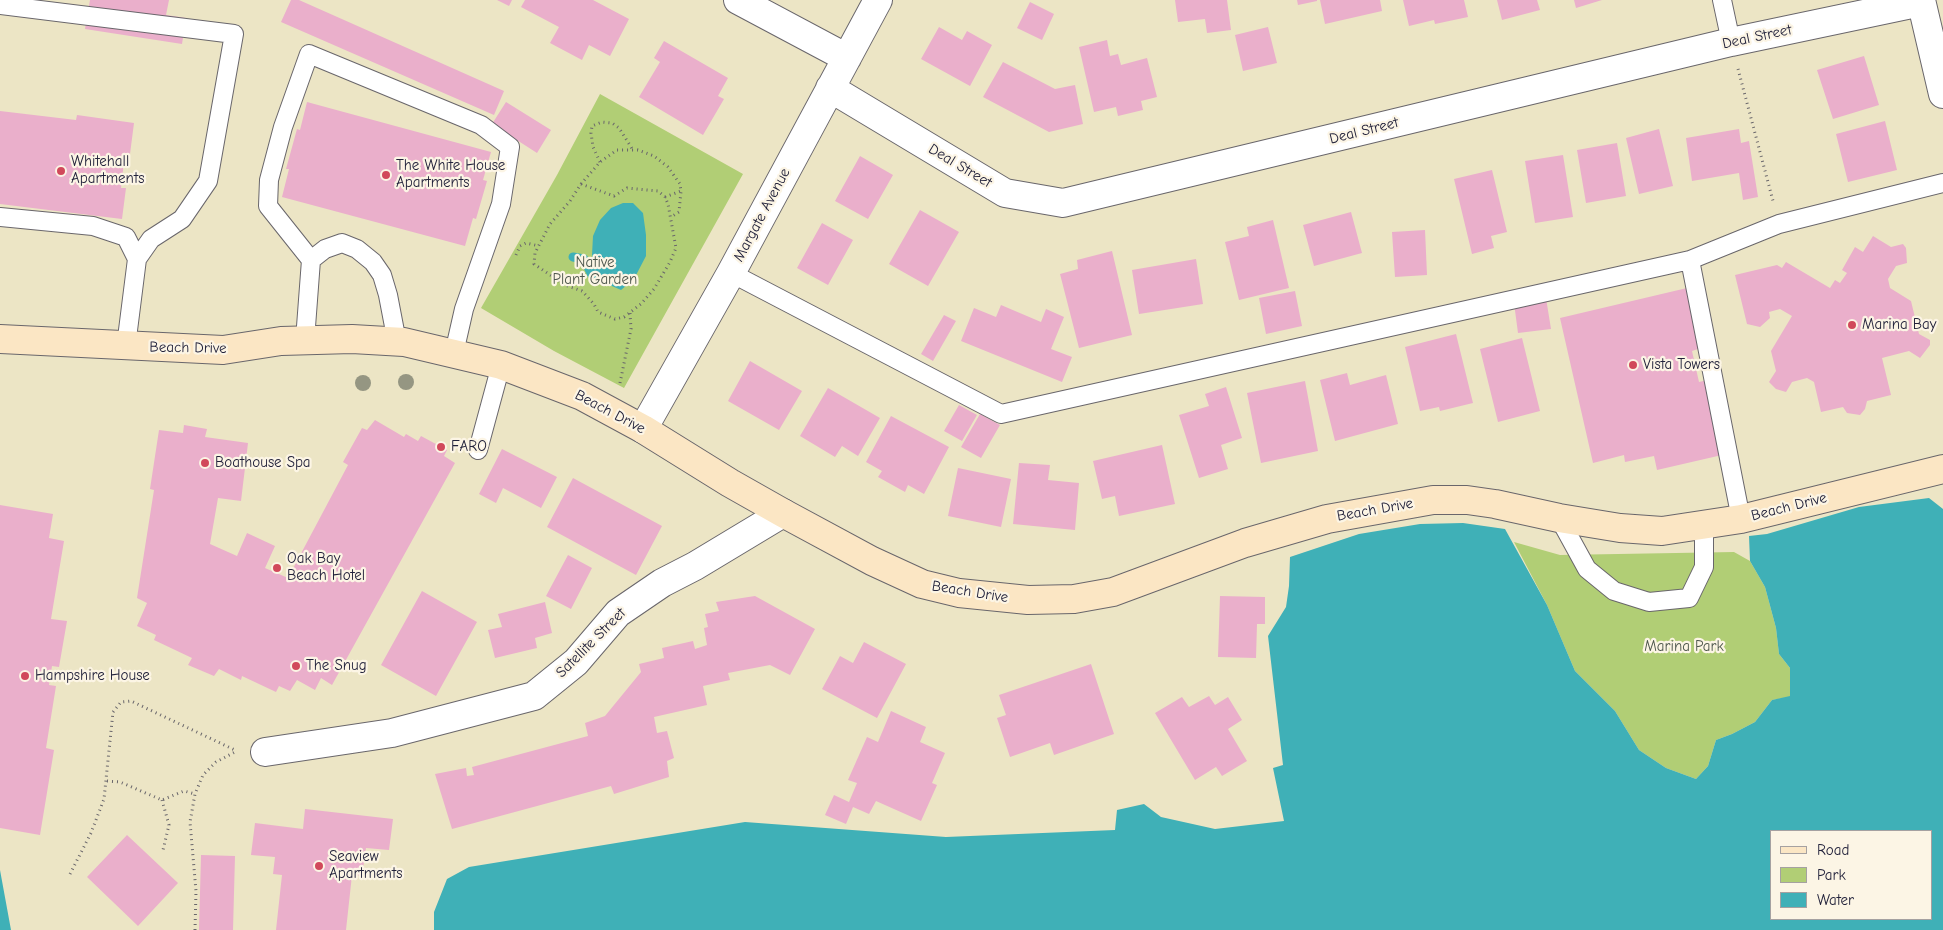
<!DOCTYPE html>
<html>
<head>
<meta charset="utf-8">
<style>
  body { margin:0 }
  #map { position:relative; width:1943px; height:930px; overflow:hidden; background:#ece5c5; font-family:"Comic Neue",sans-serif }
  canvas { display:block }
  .legend { position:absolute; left:1770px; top:830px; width:162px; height:90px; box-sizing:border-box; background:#fcf5e5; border:1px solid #a5a1a1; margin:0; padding:6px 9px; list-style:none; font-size:15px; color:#22223b }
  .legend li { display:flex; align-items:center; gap:10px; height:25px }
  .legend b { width:25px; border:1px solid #a5a1a1 }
</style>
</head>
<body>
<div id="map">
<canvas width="1943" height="930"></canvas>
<ul class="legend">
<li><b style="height:6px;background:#fbe6c4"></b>Road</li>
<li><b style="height:14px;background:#b1ce75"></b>Park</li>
<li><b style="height:14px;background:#3fb0b7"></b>Water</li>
</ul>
</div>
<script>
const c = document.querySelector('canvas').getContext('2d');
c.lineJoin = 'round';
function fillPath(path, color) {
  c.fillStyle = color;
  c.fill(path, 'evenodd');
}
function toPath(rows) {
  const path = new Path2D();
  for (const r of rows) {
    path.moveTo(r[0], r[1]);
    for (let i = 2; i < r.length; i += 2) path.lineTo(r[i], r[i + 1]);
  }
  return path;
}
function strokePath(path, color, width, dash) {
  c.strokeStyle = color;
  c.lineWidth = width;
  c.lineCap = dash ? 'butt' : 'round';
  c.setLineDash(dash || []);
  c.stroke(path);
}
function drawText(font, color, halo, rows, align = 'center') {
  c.font = font + ' "Comic Neue",sans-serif';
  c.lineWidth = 4.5;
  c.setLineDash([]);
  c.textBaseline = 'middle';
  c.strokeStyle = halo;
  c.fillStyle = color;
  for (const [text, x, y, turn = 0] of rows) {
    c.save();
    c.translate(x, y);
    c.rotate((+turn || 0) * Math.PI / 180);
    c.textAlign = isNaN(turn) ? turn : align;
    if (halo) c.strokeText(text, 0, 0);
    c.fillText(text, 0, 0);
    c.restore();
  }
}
fillPath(toPath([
  [600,94,743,174,624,388,554,351,481,308,557,175],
  [1514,542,1560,555,1734,552,1750,561,1765,587,1776,628,1779,654,1790,668,1790,697,1772,700,1755,722,1732,734,1716,740,1708,766,1696,779,1666,768,1639,750,1615,711,1575,671,1547,605]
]), '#b1ce75');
fillPath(toPath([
  [623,203,633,203,643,213,646,235,646,256,634,279,621,290,605,283,595,274,592,255,593,236,600,220,611,208],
  [1929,498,1943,509,1943,930,434,930,434,912,447,879,469,867,745,822,946,837,1115,830,1117,810,1144,804,1161,817,1215,829,1284,821,1273,768,1283,765,1268,636,1286,607,1289,586,1290,557,1359,534,1420,524,1463,523,1505,529,1547,605,1575,671,1615,711,1639,750,1666,768,1696,779,1708,766,1716,740,1732,734,1755,722,1772,700,1790,696,1790,668,1779,654,1776,628,1765,587,1750,561,1749,536,1767,534,1859,507],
  [1772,831,1932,831,1932,919,1772,919],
  [0,870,11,930,0,930]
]), '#3fb0b7');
strokePath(toPath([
  [573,257,584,259,592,275,595,274]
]), '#3fb0b7', 9);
fillPath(toPath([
  [90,0,169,0,166,15,186,18,182,44,85,29],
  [291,0,299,0,504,91,494,115,281,22],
  [497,0,512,0,509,6],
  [525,0,593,0,629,19,610,56,589,45,582,60,550,43,559,27,521,7],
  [1175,0,1227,0,1231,30,1207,33,1205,19,1178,22],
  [1297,0,1317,0,1317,1,1298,5],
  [1320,0,1380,0,1382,11,1325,24],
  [1403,0,1464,0,1468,17,1435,24,1434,20,1409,26],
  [1497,0,1537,0,1540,10,1502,20],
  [1574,0,1602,0,1576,8],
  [1030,2,1054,14,1042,40,1017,28],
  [939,27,962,40,967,31,992,45,970,86,921,59],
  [1268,27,1277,63,1243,71,1235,35],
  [1107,40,1110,56,1118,54,1121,65,1147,58,1157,97,1141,101,1143,110,1118,116,1116,107,1094,112,1079,47],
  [664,41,728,78,718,96,724,99,703,135,639,97,660,62,654,58],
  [1864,56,1879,105,1833,119,1817,70],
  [1003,62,1055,89,1075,85,1083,124,1049,132,983,97],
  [307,102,491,152,483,180,487,181,476,219,473,218,465,246,282,197,289,169,286,169,297,129,300,130],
  [506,102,551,130,537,153,492,124],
  [0,111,76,120,77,115,134,123,130,154,125,153,121,188,126,188,122,219,0,204],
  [1885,121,1897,170,1848,182,1836,134],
  [1659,129,1673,186,1639,194,1626,138],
  [1739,129,1741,143,1749,141,1758,197,1743,200,1739,173,1692,181,1686,138],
  [1617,143,1626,196,1586,203,1577,150],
  [1563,155,1573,217,1535,223,1525,161],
  [860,156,893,175,868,219,835,201],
  [1492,170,1507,232,1491,236,1494,248,1472,254,1454,179],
  [920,210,959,232,928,286,889,264],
  [1351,212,1362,253,1314,266,1303,225],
  [1273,220,1289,288,1239,300,1225,242,1249,236,1247,227],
  [822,223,853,240,828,285,797,268],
  [1425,230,1427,275,1395,277,1392,232],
  [1873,236,1891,247,1903,244,1906,248,1907,263,1896,266,1888,279,1890,288,1911,301,1919,334,1930,340,1930,345,1920,358,1909,351,1882,358,1891,395,1867,401,1865,409,1860,415,1847,413,1843,407,1821,412,1814,382,1807,378,1792,382,1786,392,1776,389,1769,382,1776,371,1771,351,1792,316,1780,309,1769,312,1770,318,1760,327,1747,324,1735,275,1777,265,1782,268,1786,262,1830,288,1835,280,1840,283,1847,273,1842,270,1855,247,1863,252],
  [1112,251,1132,335,1079,348,1060,274,1078,269,1077,260],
  [1196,259,1203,304,1139,314,1132,270],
  [1687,288,1701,348,1692,351,1699,382,1708,380,1722,455,1657,470,1654,456,1625,462,1624,455,1593,463,1560,318],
  [1295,291,1302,326,1266,334,1259,298],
  [1546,298,1551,329,1518,333,1514,303],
  [1001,305,1041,322,1046,309,1064,317,1051,349,1072,357,1062,382,961,341,974,308,996,317],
  [944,315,956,321,933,361,921,354],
  [1456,334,1473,403,1440,411,1439,407,1420,411,1405,347],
  [1522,338,1540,411,1498,422,1480,349],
  [750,361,802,391,779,430,728,401],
  [1347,373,1350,385,1386,375,1398,424,1335,441,1320,380],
  [1305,381,1318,451,1261,463,1247,393],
  [1226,387,1242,438,1221,445,1228,469,1199,478,1179,415,1209,406,1205,394],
  [828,388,880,418,858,456,842,446,835,457,800,436],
  [959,405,977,415,962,441,944,431],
  [980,414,1000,425,981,458,961,447],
  [891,416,949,447,924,494,908,485,905,492,878,477,882,471,866,462],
  [375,420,404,437,406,434,418,441,421,436,447,450,444,456,455,463,332,685,321,678,315,690,297,680,290,691,279,686,276,692,242,676,241,680,219,669,214,676,188,665,192,658,154,640,156,635,137,626,147,603,137,598,154,490,150,489,159,430,183,433,184,425,207,429,205,437,248,443,241,501,218,498,210,544,237,556,247,533,275,546,265,568,288,578,348,465,343,462,362,428,367,430],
  [1162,445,1175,504,1119,516,1115,496,1102,499,1093,461],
  [502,449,557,477,541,508,503,488,496,503,479,494],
  [1019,463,1050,465,1048,480,1079,483,1075,530,1013,524],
  [958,468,1011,479,1001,527,948,516],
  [573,478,662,526,636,575,547,527],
  [0,505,53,514,49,538,64,541,51,619,67,621,59,667,52,666,49,685,56,686,46,748,54,750,40,835,0,828],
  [568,555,592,568,571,609,546,596],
  [422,591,477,622,436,696,381,665],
  [755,596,815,629,790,675,770,665,728,673,730,680,703,686,707,705,654,717,657,733,667,731,674,758,667,761,669,777,614,794,611,786,452,829,435,774,466,768,467,776,474,775,472,767,588,736,585,723,605,716,641,672,639,664,664,658,662,648,693,641,695,649,707,645,704,628,708,627,705,614,719,611,716,602],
  [1220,596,1265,597,1265,624,1257,624,1256,658,1218,657],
  [545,602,552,633,535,638,537,648,495,658,488,630,502,627,498,614],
  [864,642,906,664,877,718,822,689,840,656,853,663],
  [1091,664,1114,734,1054,755,1050,743,1010,757,997,718,1006,715,999,695],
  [1209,696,1215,705,1228,697,1242,720,1228,729,1247,761,1222,776,1216,767,1195,780,1155,713,1182,697,1189,707],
  [891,711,926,727,920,742,945,753,932,783,937,785,921,821,876,801,869,814,853,807,846,824,825,815,834,795,849,802,857,783,848,780,867,737,878,742],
  [305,809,393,819,389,850,366,848,362,876,352,875,346,930,276,930,282,875,273,874,275,857,251,855,255,823,303,829],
  [127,835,178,883,138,926,87,877],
  [201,855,235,856,233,930,199,930]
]), '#eaafcb');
const lane = toPath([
  [1722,0,1731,42],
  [0,5,234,34,208,181,182,219,151,239,137,259],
  [0,217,93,226,126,237,137,259,126,346],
  [311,260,325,249,342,243,357,249,373,262,382,275,388,295,397,342],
  [1690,260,1741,519],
  [731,273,1001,414,1690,260,1779,224,1943,183],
  [305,340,311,260,268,206,269,180,283,127,309,54,481,125,510,147,501,204,464,309,454,353],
  [478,450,501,365],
  [1559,518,1587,569,1614,591,1649,602,1689,598,1704,567,1704,525]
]);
const street = toPath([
  [738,0,847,58],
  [1921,0,1943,94],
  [830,88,1005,193,1063,203,1731,42,1921,2],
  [643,429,731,273,878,0],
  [265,752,392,733,534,696,576,662,618,613,662,583,695,566,783,513]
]);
const secondary = toPath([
  [0,339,223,350,281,341,352,339,404,342,501,365,582,396,643,429,730,483,783,513,872,561,922,584,959,593,1028,600,1074,599,1113,592,1245,543,1327,519,1433,500,1467,500,1495,504,1559,518,1620,528,1662,531,1741,519,1943,469]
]);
strokePath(lane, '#69666b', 20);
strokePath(street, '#69666b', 30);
strokePath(secondary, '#69666b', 30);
strokePath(toPath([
  [1738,69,1773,201],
  [600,162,593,147,591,133,592,126,602,122,612,123,619,128,633,150],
  [581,184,614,196,627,188,658,191,665,197,668,204,676,248,670,262,654,289,641,304,624,317,615,319,598,312,594,304,582,291,565,285,534,264,535,253,550,224,570,201,581,184,600,162,617,150,638,150,654,156,668,167,680,184,681,191,679,212,671,217],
  [665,197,681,191],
  [516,255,520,246,526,243,539,246],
  [620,383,631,329,630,313],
  [107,781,120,782,162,800,184,791,195,794],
  [162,800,169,825,163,850],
  [70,874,91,833,104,799,113,712,121,702,131,701,237,751],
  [195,930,196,891,190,822,195,794,203,775,216,762,235,752]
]), '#69666b', 3, [1, 4]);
strokePath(lane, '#fff', 18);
strokePath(street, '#fff', 28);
strokePath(secondary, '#fbe6c4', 28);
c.fillStyle = '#959682';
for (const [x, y] of [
  [406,382],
  [363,383]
]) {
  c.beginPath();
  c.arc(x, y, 8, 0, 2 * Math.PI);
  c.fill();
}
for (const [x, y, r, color] of [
  [61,171,5,"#d1495b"],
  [386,175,5,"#d1495b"],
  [1852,325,5,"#d1495b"],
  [1633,365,5,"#d1495b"],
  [441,447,5,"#d1495b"],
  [205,463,5,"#d1495b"],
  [277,568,5,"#d1495b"],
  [296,666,5,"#d1495b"],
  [25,676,5,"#d1495b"],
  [319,866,5,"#d1495b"]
]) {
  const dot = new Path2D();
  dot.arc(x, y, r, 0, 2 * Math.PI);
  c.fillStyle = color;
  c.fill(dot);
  strokePath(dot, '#fcf5e5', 2);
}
drawText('15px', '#22223b', '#fcf5e5', [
  ["Deal Street",1757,37,-12],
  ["Deal Street",1364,131,-14],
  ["Deal Street",960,166,31],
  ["Margate Avenue",762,215,-62],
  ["Beach Drive",188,348,1],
  ["Beach Drive",610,412,28],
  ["Beach Drive",1789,507,-14],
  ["Beach Drive",1375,510,-10],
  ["Beach Drive",970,592,9],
  ["Satellite Street",591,643,-45]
]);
drawText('15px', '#22223b', '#fcf5e5', [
  ["Whitehall",71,162],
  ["Apartments",71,179],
  ["The White House",396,166],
  ["Apartments",396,183],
  ["Marina Bay",1862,325],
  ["Vista Towers",1643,365],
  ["FARO",451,447],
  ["Boathouse Spa",215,463],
  ["Oak Bay",287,559],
  ["Beach Hotel",287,576],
  ["The Snug",306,666],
  ["Hampshire House",35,676],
  ["Seaview",329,857],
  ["Apartments",329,874]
], 'left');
drawText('15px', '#4d564c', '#fcf5e5', [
  ["Native",595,263],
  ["Plant Garden",595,280],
  ["Marina Park",1684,647]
]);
</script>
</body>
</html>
